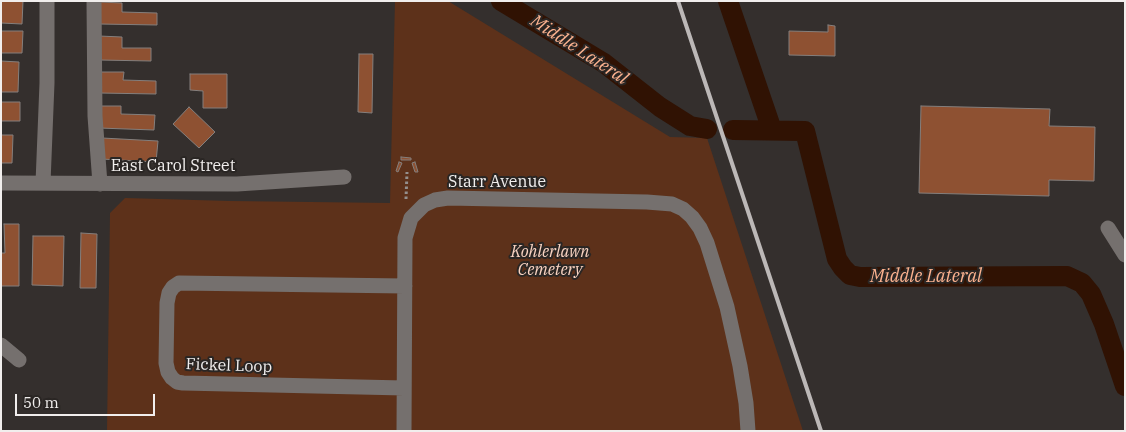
<!DOCTYPE html>
<html>
<head>
<meta charset="utf-8">
<style>
  body { margin:0 }
  #map { position:relative; width:1126px; height:432px; overflow:hidden; background:#342f2d; font-family:"IBM Plex Serif",serif }
  canvas { display:block }
  .frame { position:absolute; inset:0; border:2px solid #f1eeed; pointer-events:none }
  .scale { position:absolute; left:15px; top:394px; width:140px; height:22px; box-sizing:border-box; border:2px solid #f1eeed; border-top:0; padding-left:6px; font-size:15px; line-height:18px; white-space:nowrap; color:#f1eeed; -webkit-text-stroke:4px #2a2624; paint-order:stroke }
</style>
</head>
<body>
<div id="map">
<canvas width="1126" height="432"></canvas>
<div class="frame"></div>
<div class="scale">50 m</div>
</div>
<script>
const c = document.querySelector('canvas').getContext('2d');
c.lineJoin = 'round';
function fillPath(path, color) {
  c.fillStyle = color;
  c.fill(path, 'evenodd');
}
function toPath(rows) {
  const path = new Path2D();
  for (const r of rows) {
    path.moveTo(r[0], r[1]);
    for (let i = 2; i < r.length; i += 2) path.lineTo(r[i], r[i + 1]);
  }
  return path;
}
function strokePath(path, color, width, dash) {
  c.strokeStyle = color;
  c.lineWidth = width;
  c.lineCap = dash ? 'butt' : 'round';
  c.setLineDash(dash || []);
  c.stroke(path);
}
function drawText(font, color, halo, rows, align = 'center') {
  c.font = font + ' "IBM Plex Serif",serif';
  c.lineWidth = 4;
  c.setLineDash([]);
  c.textBaseline = 'middle';
  c.strokeStyle = halo;
  c.fillStyle = color;
  for (const [text, x, y, turn = 0] of rows) {
    c.save();
    c.translate(x, y);
    c.rotate((+turn || 0) * Math.PI / 180);
    c.textAlign = isNaN(turn) ? turn : align;
    if (halo) c.strokeText(text, 0, 0);
    c.fillText(text, 0, 0);
    c.restore();
  }
}
fillPath(toPath([
  [395,1,448,1,670,137,707,138,803,431,107,431,110,213,125,198,230,201,390,203]
]), '#5d311a');
strokePath(toPath([
  [501,1,604,63,660,107,690,126,707,129],
  [728,1,772,130],
  [733,130,805,131,837,259,843,268,850,275,860,277,1067,276,1082,283,1091,294,1104,324,1125,386]
]), '#301203', 20);
const building = toPath([
  [1,1,23,1,22,24,1,23,1,1],
  [100,2,122,3,122,12,157,13,157,25,99,24,100,2],
  [828,25,835,26,835,56,789,55,789,31,828,32,828,25],
  [1,31,23,31,22,53,1,53,1,31],
  [99,36,122,37,122,48,151,48,151,61,99,60,99,36],
  [359,54,373,54,372,113,358,112,359,54],
  [1,61,19,62,18,92,1,92,1,61],
  [100,72,124,72,123,80,156,81,156,94,99,93,100,72],
  [190,74,227,74,227,108,203,108,203,91,190,90,190,74],
  [1,102,20,102,20,121,1,121,1,102],
  [99,106,121,106,121,114,155,115,154,130,99,128,99,106],
  [921,106,1050,109,1049,126,1095,127,1094,181,1049,180,1049,196,919,193,921,106],
  [189,107,215,132,199,148,173,124,189,107],
  [1,135,13,135,12,163,1,163,1,135],
  [102,138,158,141,156,162,101,159,102,138],
  [401,157,411,158,411,160,401,160,401,157],
  [399,162,402,163,398,172,396,171,399,162],
  [415,162,418,172,415,172,412,163,415,162],
  [4,224,19,224,19,286,1,286,1,253,5,253,4,224],
  [81,233,97,234,96,288,80,288,81,233],
  [33,236,64,236,63,286,32,285,33,236]
]);
fillPath(building, '#8e5132');
strokePath(building, '#847f7d', 1);
strokePath(toPath([
  [406,199,407,172]
]), '#94908e', 3, [2.5, 2.5]);
strokePath(toPath([
  [94,1,95,116,100,184],
  [1,183,237,184,344,177],
  [43,183,47,83,47,1],
  [1108,228,1125,255],
  [1,345,19,360],
  [404,388,183,383,177,382,172,378,168,372,166,363,167,303,169,293,173,287,179,283,405,286],
  [404,431,405,238,411,218,424,205,435,200,448,198,647,202,672,204,683,209,692,217,700,228,707,243,727,307,740,366,746,403,748,431]
]), '#75706e', 15);
strokePath(toPath([
  [678,1,821,431]
]), '#bcb8b7', 4);
drawText('16px', '#f1eeed', '#2a2624', [
  ["East Carol Street",173,166],
  ["Starr Avenue",497,182],
  ["Fickel Loop",229,366,2]
]);
drawText('italic 16px', '#fad4c2', '#2a2624', [
  ["Kohlerlawn",550,252],
  ["Cemetery",550,270]
]);
drawText('italic 18px', '#fbb28f', '#2a2624', [
  ["Middle Lateral",579,50,33],
  ["Middle Lateral",926,277]
]);
</script>
</body>
</html>
